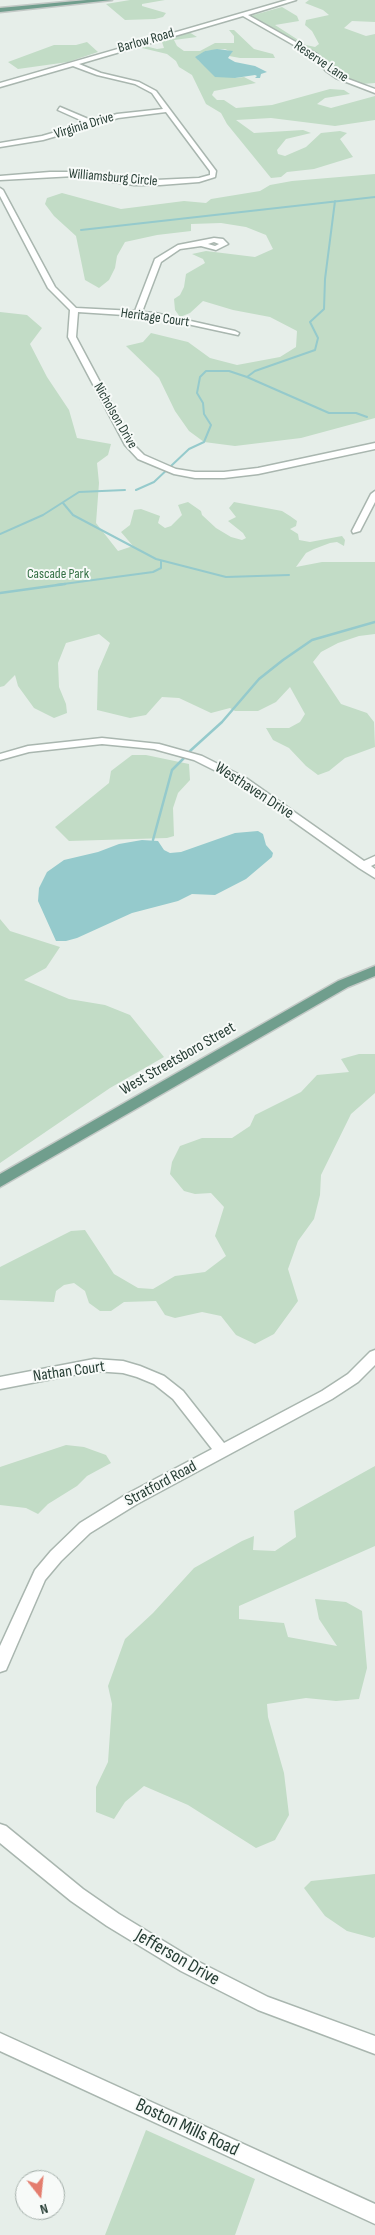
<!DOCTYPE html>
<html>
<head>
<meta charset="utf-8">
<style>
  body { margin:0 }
  #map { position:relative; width:375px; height:2235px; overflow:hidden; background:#e6eee9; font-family:"Sofia Sans Condensed",sans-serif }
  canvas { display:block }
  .north { position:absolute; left:15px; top:2170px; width:50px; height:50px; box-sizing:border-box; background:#f7faf8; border:1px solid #a4afaa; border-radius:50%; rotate:164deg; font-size:14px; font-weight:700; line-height:20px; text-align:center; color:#273e35 }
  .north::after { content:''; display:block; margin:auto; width:18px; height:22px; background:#e47d6e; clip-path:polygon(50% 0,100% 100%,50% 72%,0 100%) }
</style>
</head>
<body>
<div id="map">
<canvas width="375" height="2235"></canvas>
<div class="north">N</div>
</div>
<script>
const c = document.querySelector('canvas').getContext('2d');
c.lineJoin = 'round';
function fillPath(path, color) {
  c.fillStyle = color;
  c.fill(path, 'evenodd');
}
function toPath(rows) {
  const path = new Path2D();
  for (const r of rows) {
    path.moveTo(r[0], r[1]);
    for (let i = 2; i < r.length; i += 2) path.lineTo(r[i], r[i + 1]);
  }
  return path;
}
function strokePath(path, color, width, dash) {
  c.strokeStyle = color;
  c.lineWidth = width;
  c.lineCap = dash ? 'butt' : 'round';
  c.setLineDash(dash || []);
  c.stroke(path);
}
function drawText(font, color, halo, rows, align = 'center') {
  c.font = font + ' "Sofia Sans Condensed",sans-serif';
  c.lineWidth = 4;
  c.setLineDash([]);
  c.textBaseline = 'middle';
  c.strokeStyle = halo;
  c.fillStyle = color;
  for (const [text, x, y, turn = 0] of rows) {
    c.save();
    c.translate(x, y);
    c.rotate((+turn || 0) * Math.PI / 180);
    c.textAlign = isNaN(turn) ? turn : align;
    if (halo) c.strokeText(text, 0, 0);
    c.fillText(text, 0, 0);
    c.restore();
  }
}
fillPath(toPath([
  [130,0,165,0,142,4,142,6,166,13,163,17,155,19,125,20,106,4],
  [309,0,375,0,375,22,352,21,344,28,366,36,375,34,375,83,362,84,350,79,338,71,333,66,334,63,326,61,250,16,282,7,297,16,299,21,275,25,306,45,315,47,319,44,312,31,305,25,306,20,329,15,323,10,305,3],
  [229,30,234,30,254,49,273,54,275,58,240,58,229,56,232,52,225,49,205,51,198,60,206,67,235,78,244,77,256,83,214,91,212,95,217,100,224,100,236,108,272,105,330,89,344,90,350,94,325,98,317,104,331,108,375,96,375,120,335,126,271,118,236,120,254,133,303,130,311,133,286,139,277,150,278,154,285,156,306,147,321,133,340,131,347,133,340,139,353,157,314,169,287,172,281,177,271,178,227,124,221,113,206,104,192,75,179,67,176,61,167,54,142,48,145,46,157,49,164,48,161,39,189,32,197,37,174,40,177,46,184,51,200,51,215,43,234,43,234,36],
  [87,42,98,52,68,62,18,69,8,62,54,45,76,45],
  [375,174,375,418,301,438,235,446,204,442,189,431,175,411,159,378,126,346,143,342,151,333,188,342,210,358,237,365,280,357,296,347,297,331,270,317,233,310,203,301,190,313,180,317,175,310,174,299,180,295,184,287,186,274,205,263,203,259,192,254,206,251,255,257,273,249,266,235,246,227,221,223,191,224,191,231,157,235,125,242,117,256,115,268,109,280,99,288,85,280,76,236,54,216,45,204,47,198,62,193,121,209,184,201,206,203,211,199,260,191,270,185,292,181],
  [0,312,27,315,42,328,30,344,47,377,69,410,77,438,111,444,108,455,97,463,99,483,96,523,118,551,133,546,121,532,130,525,134,510,141,509,160,516,158,523,165,528,171,526,182,515,178,505,188,502,201,511,202,515,216,528,231,537,242,540,246,538,243,533,228,521,236,517,229,508,234,502,282,511,290,516,297,521,296,526,290,529,298,534,299,540,310,542,342,536,345,540,344,546,337,542,330,543,314,549,306,553,296,567,322,562,375,562,375,634,359,636,338,643,321,652,313,662,341,704,367,713,374,722,375,747,345,758,329,771,318,775,306,766,289,748,273,740,266,728,289,728,300,722,305,714,290,687,276,702,258,711,235,711,230,708,211,713,179,698,162,697,146,715,130,718,97,710,98,671,110,643,99,634,66,643,58,663,59,687,66,704,67,713,54,718,34,708,18,686,15,675,4,686,0,687],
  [132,755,146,755,189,764,190,780,178,793,173,808,174,836,167,838,69,841,55,827,109,783,111,771],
  [0,919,10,931,60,947,46,968,24,980,69,999,105,1005,130,1015,164,1057,110,1088,0,1163],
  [359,1054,375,1054,375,1093,351,1114,321,1175,320,1195,314,1219,298,1241,288,1269,298,1301,274,1334,255,1344,236,1335,221,1316,202,1312,175,1318,165,1315,156,1301,124,1302,111,1311,100,1311,89,1303,85,1291,74,1283,64,1285,56,1291,54,1302,0,1300,0,1267,71,1231,85,1230,114,1274,138,1288,153,1289,175,1276,205,1272,226,1256,215,1236,224,1207,211,1193,195,1194,184,1191,170,1174,172,1162,180,1146,202,1138,232,1138,250,1126,255,1115,301,1092,317,1075,349,1072,341,1059],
  [66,1445,84,1447,106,1455,111,1463,87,1476,77,1486,48,1504,38,1514,26,1508,0,1505,0,1467],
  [375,1466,375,1546,239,1606,239,1619,284,1623,288,1637,337,1646,319,1619,315,1599,346,1602,362,1611,367,1668,359,1699,336,1701,306,1698,267,1704,268,1717,284,1773,289,1815,275,1840,256,1848,188,1805,144,1786,125,1802,114,1819,96,1812,96,1787,108,1762,112,1704,108,1686,125,1639,153,1613,194,1568,242,1541,254,1536,253,1550,275,1551,296,1537,294,1511],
  [375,1874,375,1937,373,1938,347,1931,325,1916,304,1888,311,1881],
  [146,2130,255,2179,235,2235,105,2235]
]), '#c2dcc6');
fillPath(toPath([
  [217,49,233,51,228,58,235,62,255,66,267,72,261,74,260,78,255,78,257,76,255,75,235,78,215,77,195,57,205,51],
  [258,831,263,834,266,845,273,853,272,857,246,879,215,895,192,894,178,901,132,913,77,938,66,941,56,941,38,901,39,888,47,872,64,860,98,852,119,844,142,840,158,841,164,850,170,853,181,852,235,833]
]), '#95cacc');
strokePath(toPath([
  [81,230,375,197],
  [247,377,329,413,356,413,367,417],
  [136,490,154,482,189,449,204,442,211,425,204,414,203,403,197,393,200,377,206,371,229,371,247,377,255,371,315,350,318,338,310,322,324,309,325,279,335,201],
  [63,503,73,515,156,559,226,577,289,575],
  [0,534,43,515,79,492,125,490],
  [56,585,153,572,161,568,161,561]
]), '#95cacc', 2);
strokePath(toPath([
  [0,593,65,584],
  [190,751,222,722,259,679,283,660,312,640,375,622],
  [153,840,172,770,184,758]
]), '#95cacc', 2.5);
const minor = toPath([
  [287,0,296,0,248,15,317,54,330,69,340,76,375,89,375,93,336,78,326,71,313,56,243,16,79,64,101,73,139,82,156,91,216,171,215,177,199,182,160,185,134,185,75,176,0,180,0,176,50,172,75,172,134,181,199,178,210,175,210,171,166,112,118,118,43,140,0,147,0,143,42,136,87,123,58,110,60,107,93,121,117,114,163,109,152,93,135,84,97,75,73,66,0,87,0,83,287,0],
  [0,188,3,190,55,287,76,308,135,311,155,259,178,245,214,238,223,239,228,244,216,250,201,246,180,249,161,262,142,312,155,313,235,331,239,333,238,335,155,317,78,312,76,337,133,444,144,455,176,469,195,472,224,472,258,468,375,443,375,449,258,474,224,478,195,478,174,474,138,459,125,445,68,337,70,310,48,288,0,196,0,188],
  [214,242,219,244,215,246,208,244,214,242],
  [375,491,375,502,360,531,353,533,352,531,371,494,375,491],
  [102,738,159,744,202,756,246,778,364,861,375,856,375,864,371,866,375,869,375,878,359,868,238,782,194,760,154,749,102,744,29,752,0,760,0,754,28,746,102,738],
  [375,1350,375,1365,358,1382,332,1399,137,1504,90,1533,61,1561,45,1580,6,1670,0,1672,0,1646,35,1570,51,1551,80,1523,127,1494,212,1449,173,1399,154,1384,137,1377,123,1373,94,1371,0,1389,0,1377,94,1359,123,1361,140,1366,164,1376,183,1391,224,1443,322,1391,348,1374,370,1352,375,1350],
  [0,1824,6,1826,83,1889,119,1914,193,1959,268,1997,375,2036,375,2054,258,2010,181,1971,107,1926,71,1901,0,1843,0,1824],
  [0,2033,375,2204,375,2224,0,2051,0,2033]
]);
const major = toPath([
  [87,0,112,0,0,12,0,8,87,0],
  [375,966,375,976,348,987,0,1187,0,1174,338,981,375,966]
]);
strokePath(minor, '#a9b6af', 3);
strokePath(major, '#c3c9c6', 3);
fillPath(minor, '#fff');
fillPath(major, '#709e8d');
drawText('14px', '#273e35', '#f7faf8', [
  ["Barlow Road",146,41,-16],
  ["Reserve Lane",321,62,34],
  ["Virginia Drive",84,126,-17],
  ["Williamsburg Circle",113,178,5],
  ["Heritage Court",155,318,8],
  ["Nicholson Drive",115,416,60]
]);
drawText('14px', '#357145', '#f7faf8', [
  ["Cascade Park",58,574]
]);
drawText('16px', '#273e35', '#f7faf8', [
  ["Westhaven Drive",254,791,33],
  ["West Streetsboro Street",178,1059,-30],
  ["Nathan Court",69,1372,-8],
  ["Stratford Road",161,1484,-28]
]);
drawText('19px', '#273e35', '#f7faf8', [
  ["Jefferson Drive",177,1958,30],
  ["Boston Mills Road",187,2128,25]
]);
</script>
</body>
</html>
